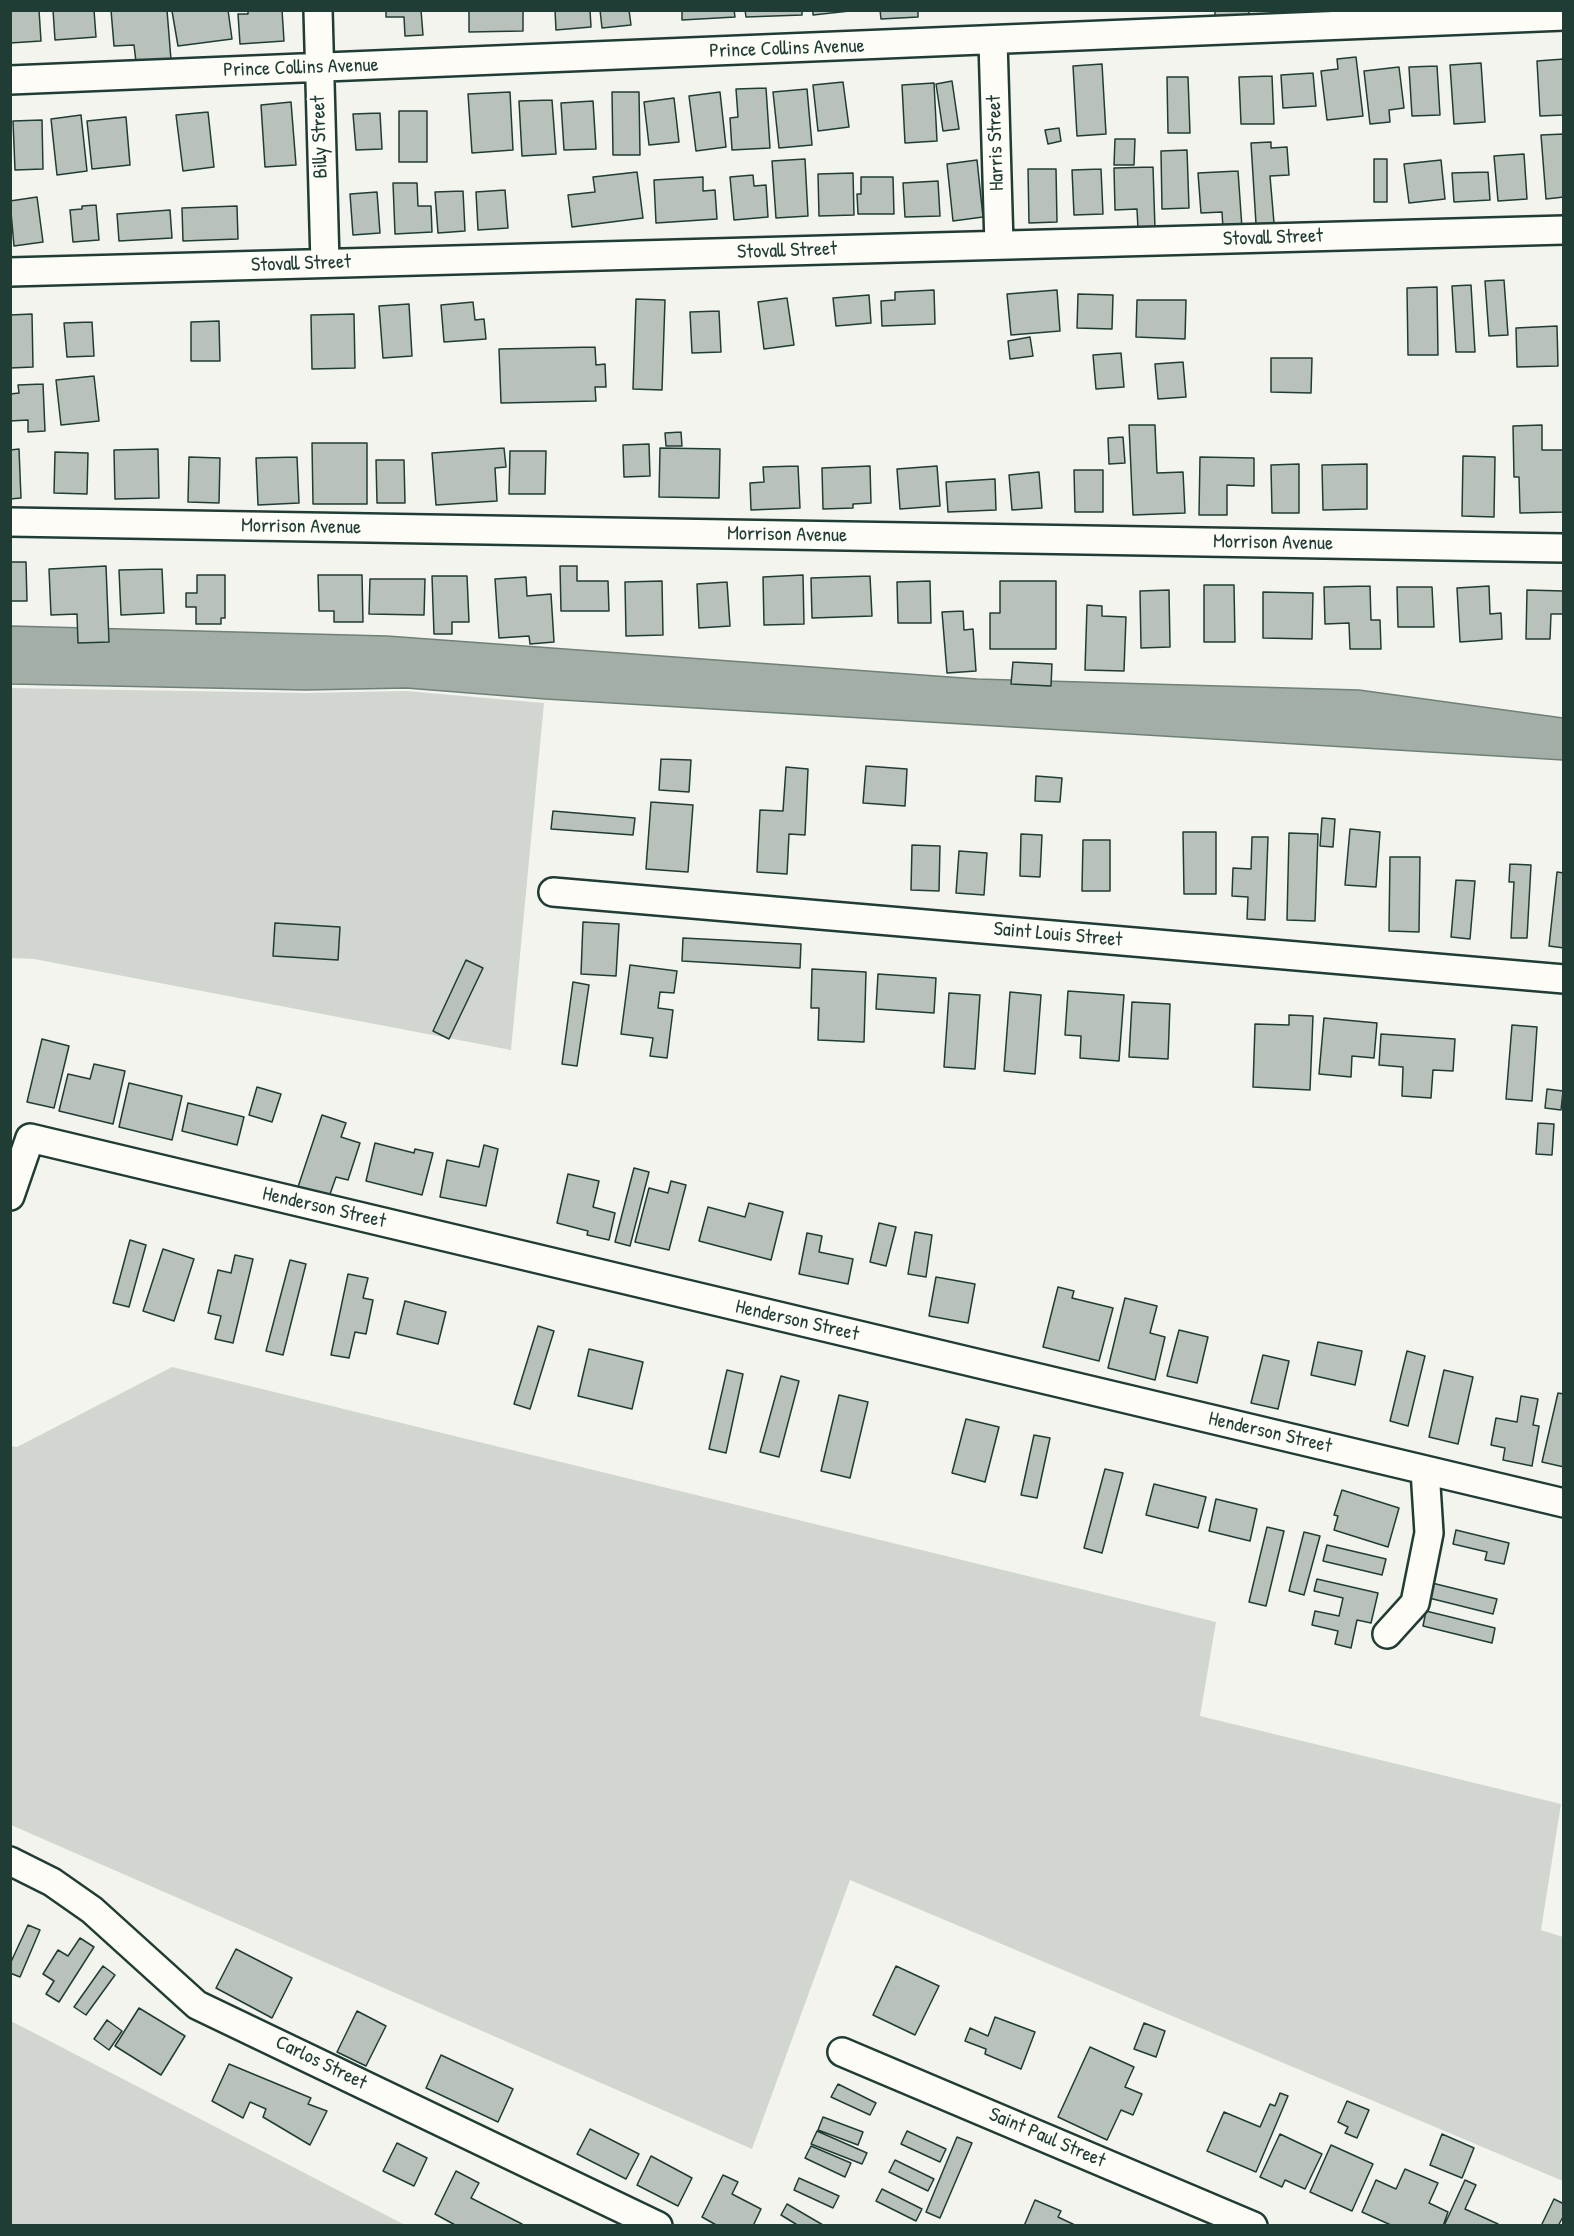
<!DOCTYPE html>
<html>
<head>
<meta charset="utf-8">
<style>
  body { margin:0 }
  #map { position:relative; width:1574px; height:2236px; overflow:hidden; background:#f4f4ef; font-family:"Patrick Hand",sans-serif }
  canvas { display:block }
  .frame { position:absolute; inset:0; border:12px solid #1f3d34; pointer-events:none }
</style>
</head>
<body>
<div id="map">
<canvas width="1574" height="2236"></canvas>
<div class="frame"></div>
</div>
<script>
const c = document.querySelector('canvas').getContext('2d');
c.lineJoin = 'round';
function fillPath(path, color) {
  c.fillStyle = color;
  c.fill(path, 'evenodd');
}
function toPath(rows) {
  const path = new Path2D();
  for (const r of rows) {
    path.moveTo(r[0], r[1]);
    for (let i = 2; i < r.length; i += 2) path.lineTo(r[i], r[i + 1]);
  }
  return path;
}
function strokePath(path, color, width, dash) {
  c.strokeStyle = color;
  c.lineWidth = width;
  c.lineCap = dash ? 'butt' : 'round';
  c.setLineDash(dash || []);
  c.stroke(path);
}
function drawText(font, color, halo, rows, align = 'center') {
  c.font = font + ' "Patrick Hand",sans-serif';
  c.lineWidth = 6;
  c.setLineDash([]);
  c.textBaseline = 'middle';
  c.strokeStyle = halo;
  c.fillStyle = color;
  for (const [text, x, y, turn = 0] of rows) {
    c.save();
    c.translate(x, y);
    c.rotate((+turn || 0) * Math.PI / 180);
    c.textAlign = isNaN(turn) ? turn : align;
    if (halo) c.strokeText(text, 0, 0);
    c.fillText(text, 0, 0);
    c.restore();
  }
}
fillPath(toPath([
  [10,688,306,693,406,691,544,703,511,1050,34,959,11,958],
  [172,1367,1216,1622,1200,1716,1561,1804,1541,1930,1563,1937,1563,2181,850,1880,752,2149,11,1825,11,1446,17,1447],
  [10,2021,11,2021,405,2225,11,2225]
]), '#d1d6d1');
const water = toPath([
  [11,626,387,636,977,679,1359,690,1563,718,1563,760,545,699,406,688,306,690,11,684,11,626]
]);
fillPath(water, '#a3aea7');
strokePath(water, '#6e8179', 1.5);
const building = toPath([
  [10,10,39,10,41,41,10,43,10,10],
  [53,10,94,10,96,37,55,40,53,10],
  [111,10,167,10,171,60,136,62,134,45,114,46,111,10],
  [228,10,232,39,178,46,172,11,228,10],
  [248,10,282,10,284,41,240,44,238,14,248,14,248,10],
  [386,10,421,10,423,35,405,36,404,17,386,17,386,10],
  [469,10,523,10,523,31,469,32,469,10],
  [555,10,590,10,591,27,556,30,555,10],
  [600,10,629,10,631,25,602,28,600,10],
  [682,10,734,10,735,17,682,20,682,10],
  [745,10,802,10,802,15,746,17,745,10],
  [813,10,859,10,813,15,813,10],
  [880,10,918,10,918,17,881,19,880,10],
  [1215,10,1249,10,1249,17,1215,19,1215,10],
  [1356,57,1363,116,1327,120,1321,71,1338,69,1337,59,1356,57],
  [1564,59,1564,115,1540,116,1537,61,1564,59],
  [1481,63,1485,122,1454,124,1450,65,1481,63],
  [1102,64,1106,134,1077,136,1073,66,1102,64],
  [1437,66,1440,115,1412,116,1409,67,1437,66],
  [1399,67,1404,108,1389,110,1390,122,1370,124,1364,71,1399,67],
  [1313,73,1316,106,1283,108,1281,75,1313,73],
  [1272,76,1274,124,1241,124,1239,77,1272,76],
  [1167,77,1188,77,1190,133,1168,133,1167,77],
  [952,81,959,129,943,131,936,84,952,81],
  [843,82,849,127,818,131,813,85,843,82],
  [934,83,937,141,905,143,902,85,934,83],
  [766,88,770,148,732,150,730,118,738,117,736,89,766,88],
  [807,89,812,145,779,148,773,92,807,89],
  [510,92,513,150,472,153,468,94,510,92],
  [612,92,639,92,640,155,613,155,612,92],
  [720,92,726,147,696,151,689,96,720,92],
  [674,98,679,142,649,145,644,102,674,98],
  [552,100,556,154,522,156,519,101,552,100],
  [593,101,596,149,564,150,561,103,593,101],
  [291,102,296,165,265,167,261,105,291,102],
  [399,111,427,111,427,162,399,162,399,111],
  [208,112,214,167,183,171,176,115,208,112],
  [380,113,382,149,356,150,353,114,380,113],
  [81,115,87,171,57,175,51,119,81,115],
  [126,117,130,165,92,169,87,121,126,117],
  [42,120,43,169,15,170,13,121,42,120],
  [1059,128,1061,141,1048,144,1045,130,1059,128],
  [1564,134,1564,197,1546,199,1541,135,1564,134],
  [1115,139,1135,139,1134,165,1114,165,1115,139],
  [1271,142,1271,148,1287,147,1289,175,1270,176,1274,223,1256,224,1251,143,1271,142],
  [1187,150,1189,208,1162,209,1161,151,1187,150],
  [1524,154,1527,199,1498,201,1494,156,1524,154],
  [805,159,808,216,776,218,772,161,805,159],
  [1374,159,1387,159,1387,202,1374,202,1374,159],
  [977,160,983,217,953,221,947,164,977,160],
  [1441,160,1445,199,1409,203,1404,164,1441,160],
  [1153,167,1155,229,1138,229,1137,209,1115,210,1114,168,1153,167],
  [1028,169,1056,169,1057,222,1029,223,1028,169],
  [1101,169,1103,214,1074,215,1072,170,1101,169],
  [1238,171,1242,228,1223,229,1222,212,1201,213,1198,173,1238,171],
  [637,172,643,218,572,227,568,195,595,192,593,177,637,172],
  [1488,172,1490,200,1454,202,1452,173,1488,172],
  [853,173,854,215,819,216,818,174,853,173],
  [753,175,754,186,766,185,768,217,734,220,730,177,753,175],
  [703,177,703,191,715,190,717,219,656,223,654,180,703,177],
  [861,177,893,177,894,214,858,214,857,194,861,194,861,177],
  [938,181,940,216,905,217,903,183,938,181],
  [393,183,417,183,418,206,431,206,432,232,395,234,393,183],
  [505,190,508,228,478,230,476,192,505,190],
  [463,191,465,231,438,233,435,192,463,191],
  [377,192,380,233,353,235,350,194,377,192],
  [37,197,43,242,14,246,10,201,37,197],
  [96,205,99,240,73,242,70,210,82,209,82,206,96,205],
  [237,206,238,239,183,241,182,208,237,206],
  [170,210,172,238,119,241,117,214,170,210],
  [1504,280,1508,335,1489,336,1485,281,1504,280],
  [1471,285,1475,352,1456,352,1452,286,1471,285],
  [1437,287,1438,355,1408,355,1407,288,1437,287],
  [934,290,935,324,882,326,881,301,895,300,895,292,934,290],
  [1057,290,1060,331,1011,335,1007,294,1057,290],
  [1078,294,1113,295,1112,329,1077,328,1078,294],
  [869,295,871,323,836,326,833,298,869,295],
  [787,298,794,345,764,349,758,302,787,298],
  [636,299,665,300,662,390,633,389,636,299],
  [1137,300,1186,300,1185,339,1136,337,1137,300],
  [473,302,475,320,484,319,486,339,444,342,441,305,473,302],
  [409,304,412,356,383,358,379,306,409,304],
  [719,311,721,352,692,353,690,312,719,311],
  [32,314,33,367,10,368,10,315,32,314],
  [354,314,355,368,312,369,311,315,354,314],
  [219,321,220,361,191,361,191,322,219,321],
  [92,322,94,356,67,357,64,323,92,322],
  [1557,326,1558,366,1517,367,1516,328,1557,326],
  [1030,337,1033,356,1010,359,1008,341,1030,337],
  [595,347,596,365,605,364,606,387,595,387,596,401,501,403,499,349,595,347],
  [1121,353,1124,387,1096,389,1093,355,1121,353],
  [1271,358,1312,358,1311,393,1271,392,1271,358],
  [1183,362,1186,397,1158,399,1155,364,1183,362],
  [94,376,99,421,61,425,56,380,94,376],
  [43,384,45,431,28,432,28,420,10,421,10,394,19,393,18,385,43,384],
  [1129,425,1155,425,1157,473,1183,472,1185,513,1133,515,1129,425],
  [1542,425,1542,450,1564,450,1564,512,1520,513,1519,477,1514,477,1513,426,1542,425],
  [681,432,682,446,666,446,665,433,681,432],
  [1123,437,1125,463,1109,464,1108,438,1123,437],
  [312,443,367,443,367,504,313,504,312,443],
  [649,444,650,476,624,477,623,445,649,444],
  [504,448,506,467,495,468,497,501,436,505,432,453,504,448],
  [660,448,720,449,719,498,659,497,660,448],
  [19,449,21,498,10,499,10,450,19,449],
  [158,449,159,498,115,499,114,450,158,449],
  [510,451,546,451,545,494,509,494,510,451],
  [55,452,88,453,87,494,54,493,55,452],
  [1463,456,1495,457,1494,517,1462,516,1463,456],
  [189,457,220,458,219,503,188,502,189,457],
  [297,457,299,503,258,505,256,458,297,457],
  [1200,457,1254,458,1254,486,1227,485,1227,515,1199,515,1200,457],
  [376,460,404,460,405,503,377,503,376,460],
  [1299,464,1299,513,1272,513,1271,465,1299,464],
  [1367,464,1367,509,1323,510,1322,465,1367,464],
  [798,466,800,508,751,510,750,483,764,482,763,467,798,466],
  [870,466,871,503,853,504,853,508,823,509,822,468,870,466],
  [937,466,940,506,900,509,897,469,937,466],
  [1074,470,1103,470,1103,512,1075,512,1074,470],
  [1039,472,1042,508,1012,510,1009,475,1039,472],
  [995,479,996,510,948,512,946,482,995,479],
  [10,562,26,562,27,601,10,601,10,562],
  [106,566,109,642,78,643,77,614,51,615,49,569,106,566],
  [560,566,577,566,577,581,608,581,609,611,561,611,560,566],
  [162,569,164,613,121,615,119,570,162,569],
  [197,575,225,575,225,618,221,618,221,624,196,624,196,607,186,607,186,593,197,593,197,575],
  [318,575,362,575,363,622,334,622,334,611,319,611,318,575],
  [803,575,804,624,764,625,763,577,803,575],
  [432,576,467,576,469,622,452,622,452,634,434,634,432,576],
  [870,576,872,616,812,618,811,578,870,576],
  [526,577,527,596,551,594,554,642,530,644,529,636,499,638,495,579,526,577],
  [370,579,425,579,424,615,369,614,370,579],
  [662,581,663,635,626,636,625,582,662,581],
  [930,581,931,623,898,623,897,582,930,581],
  [1000,581,1056,581,1056,649,990,649,990,613,1000,613,1000,581],
  [727,582,730,626,699,628,697,584,727,582],
  [1204,585,1234,585,1235,642,1204,642,1204,585],
  [1370,586,1371,620,1380,620,1381,649,1350,649,1349,623,1325,624,1324,587,1370,586],
  [1489,586,1490,614,1501,613,1502,639,1460,642,1457,588,1489,586],
  [1397,587,1432,587,1434,627,1398,627,1397,587],
  [1169,590,1170,647,1141,648,1140,591,1169,590],
  [1527,590,1564,591,1564,614,1551,614,1550,639,1526,639,1527,590],
  [1263,592,1313,593,1312,639,1263,638,1263,592],
  [1087,605,1102,606,1102,616,1126,617,1124,671,1085,670,1087,605],
  [963,611,964,630,973,629,976,671,947,673,942,612,963,611],
  [1013,662,1052,664,1051,686,1011,684,1013,662],
  [661,759,691,760,689,792,659,790,661,759],
  [866,766,907,769,905,806,863,803,866,766],
  [786,767,808,769,805,835,789,834,787,874,757,872,760,810,783,811,786,767],
  [1036,776,1062,778,1060,802,1035,801,1036,776],
  [651,802,693,805,688,872,646,869,651,802],
  [553,811,635,818,633,835,551,829,553,811],
  [1322,818,1335,819,1333,847,1320,846,1322,818],
  [1350,829,1380,832,1376,887,1345,885,1350,829],
  [1183,832,1216,832,1216,894,1184,894,1183,832],
  [1289,833,1318,834,1315,921,1287,920,1289,833],
  [1021,834,1042,835,1040,877,1020,876,1021,834],
  [1252,837,1268,837,1265,920,1247,919,1248,897,1232,896,1233,868,1251,869,1252,837],
  [1083,840,1110,840,1110,891,1082,891,1083,840],
  [912,845,940,846,939,891,911,890,912,845],
  [959,851,987,853,984,895,956,893,959,851],
  [1390,857,1420,857,1419,932,1389,931,1390,857],
  [1510,864,1531,865,1527,938,1511,938,1514,882,1509,882,1510,864],
  [1557,872,1564,873,1564,948,1549,946,1557,872],
  [1456,880,1475,881,1470,939,1451,937,1456,880],
  [583,922,619,924,616,976,581,974,583,922],
  [275,923,340,927,338,960,273,956,275,923],
  [683,938,801,944,800,968,682,961,683,938],
  [466,960,483,968,449,1039,433,1031,466,960],
  [630,965,677,971,674,993,660,992,658,1008,673,1010,667,1058,650,1056,653,1038,621,1034,630,965],
  [812,969,866,972,864,1042,818,1040,819,1008,811,1008,812,969],
  [878,974,936,978,934,1013,876,1009,878,974],
  [573,982,589,985,577,1066,562,1064,573,982],
  [1068,991,1124,995,1119,1061,1080,1058,1081,1036,1065,1035,1068,991],
  [1010,992,1041,995,1035,1074,1004,1071,1010,992],
  [949,993,980,995,975,1069,944,1067,949,993],
  [1132,1002,1170,1004,1168,1059,1129,1057,1132,1002],
  [1289,1015,1313,1016,1310,1090,1253,1087,1255,1024,1289,1025,1289,1015],
  [1324,1018,1377,1023,1374,1058,1352,1056,1351,1077,1319,1074,1324,1018],
  [1512,1025,1537,1027,1532,1101,1506,1099,1512,1025],
  [1381,1034,1455,1039,1453,1071,1433,1070,1431,1098,1402,1096,1403,1067,1379,1065,1381,1034],
  [42,1039,69,1046,54,1108,27,1102,42,1039],
  [94,1064,125,1071,113,1124,59,1111,68,1074,90,1079,94,1064],
  [129,1083,182,1096,172,1140,119,1127,129,1083],
  [257,1087,281,1094,272,1122,249,1115,257,1087],
  [1547,1089,1563,1091,1561,1110,1545,1108,1547,1089],
  [188,1103,244,1117,237,1145,182,1131,188,1103],
  [322,1115,346,1123,341,1137,360,1143,348,1180,336,1177,329,1197,298,1187,322,1115],
  [1538,1123,1554,1124,1552,1155,1536,1154,1538,1123],
  [375,1143,414,1153,415,1149,433,1153,422,1195,366,1181,375,1143],
  [484,1145,498,1149,486,1206,440,1197,447,1160,479,1167,484,1145],
  [634,1168,649,1172,630,1246,615,1242,634,1168],
  [568,1174,599,1181,593,1207,615,1213,609,1240,587,1235,588,1231,557,1223,568,1174],
  [671,1181,686,1185,669,1250,635,1242,649,1188,668,1193,671,1181],
  [749,1203,783,1212,771,1260,699,1241,708,1207,745,1217,749,1203],
  [879,1223,896,1227,886,1266,870,1262,879,1223],
  [915,1232,932,1235,926,1277,908,1274,915,1232],
  [807,1233,822,1236,819,1252,853,1259,848,1284,799,1274,807,1233],
  [130,1240,146,1245,129,1307,113,1303,130,1240],
  [163,1249,194,1259,174,1321,143,1311,163,1249],
  [235,1255,253,1259,233,1343,215,1339,221,1316,208,1313,218,1270,231,1273,235,1255],
  [290,1260,306,1264,283,1355,266,1351,290,1260],
  [348,1274,368,1278,363,1298,373,1300,366,1334,355,1332,349,1358,331,1355,348,1274],
  [936,1277,975,1284,968,1323,929,1316,936,1277],
  [1058,1287,1074,1291,1072,1298,1113,1308,1099,1361,1043,1347,1058,1287],
  [1125,1298,1157,1306,1150,1333,1165,1337,1155,1380,1108,1368,1125,1298],
  [405,1301,446,1312,438,1344,397,1334,405,1301],
  [538,1326,554,1331,530,1409,514,1404,538,1326],
  [1179,1330,1208,1337,1197,1383,1167,1376,1179,1330],
  [1318,1342,1362,1351,1355,1385,1311,1375,1318,1342],
  [589,1349,643,1362,632,1409,578,1396,589,1349],
  [1407,1351,1425,1356,1408,1426,1390,1421,1407,1351],
  [1263,1355,1289,1361,1278,1409,1251,1403,1263,1355],
  [727,1370,743,1374,726,1453,709,1449,727,1370],
  [1444,1370,1473,1377,1458,1444,1429,1437,1444,1370],
  [781,1376,799,1381,779,1457,760,1452,781,1376],
  [1558,1393,1564,1394,1564,1467,1542,1462,1558,1393],
  [839,1395,868,1402,850,1478,821,1471,839,1395],
  [1521,1396,1538,1399,1533,1425,1539,1426,1532,1466,1503,1460,1505,1448,1491,1445,1496,1418,1517,1422,1521,1396],
  [966,1419,999,1427,985,1482,952,1473,966,1419],
  [1034,1435,1050,1438,1037,1498,1021,1495,1034,1435],
  [1105,1469,1123,1473,1102,1553,1084,1548,1105,1469],
  [1154,1484,1206,1497,1198,1528,1146,1515,1154,1484],
  [1342,1490,1399,1508,1388,1547,1334,1530,1338,1516,1334,1515,1342,1490],
  [1216,1499,1257,1509,1250,1541,1209,1531,1216,1499],
  [1267,1527,1284,1531,1266,1606,1249,1602,1267,1527],
  [1456,1530,1509,1543,1504,1564,1485,1560,1487,1552,1453,1544,1456,1530],
  [1304,1532,1320,1536,1304,1595,1289,1591,1304,1532],
  [1327,1545,1386,1559,1382,1575,1323,1561,1327,1545],
  [1317,1579,1378,1593,1371,1623,1357,1620,1351,1648,1335,1644,1338,1631,1312,1625,1315,1611,1339,1616,1343,1598,1314,1591,1317,1579],
  [1428,1582,1497,1599,1493,1614,1425,1597,1428,1582],
  [1426,1611,1495,1628,1492,1643,1423,1626,1426,1611],
  [28,1925,40,1930,20,1977,10,1973,10,1964,28,1925],
  [80,1938,94,1947,59,2002,46,1994,54,1981,43,1974,58,1950,68,1956,80,1938],
  [236,1949,292,1978,272,2018,216,1988,236,1949],
  [103,1966,115,1975,86,2015,74,2007,103,1966],
  [896,1966,939,1986,915,2035,873,2015,896,1966],
  [139,2008,185,2036,161,2075,115,2046,139,2008],
  [357,2011,386,2026,366,2066,337,2052,357,2011],
  [995,2017,1035,2032,1021,2069,985,2054,986,2049,965,2041,970,2028,988,2036,995,2017],
  [107,2020,122,2031,109,2050,94,2039,107,2020],
  [1144,2023,1165,2031,1156,2057,1134,2049,1144,2023],
  [1090,2047,1134,2067,1125,2087,1142,2094,1133,2115,1121,2110,1107,2140,1058,2117,1090,2047],
  [441,2055,513,2089,498,2122,426,2088,441,2055],
  [229,2064,311,2098,308,2104,327,2111,310,2145,263,2117,266,2109,250,2102,243,2118,212,2101,229,2064],
  [838,2084,876,2103,870,2115,831,2097,838,2084],
  [1280,2093,1288,2096,1256,2172,1207,2151,1224,2112,1260,2127,1270,2104,1275,2106,1280,2093],
  [1347,2101,1369,2110,1357,2138,1345,2133,1348,2127,1338,2122,1347,2101],
  [823,2117,863,2132,858,2145,818,2130,823,2117],
  [590,2129,639,2154,626,2179,577,2154,590,2129],
  [817,2131,867,2153,862,2164,811,2144,817,2131],
  [907,2131,946,2149,940,2162,901,2144,907,2131],
  [1280,2134,1322,2154,1305,2189,1285,2180,1282,2187,1260,2177,1280,2134],
  [1442,2134,1474,2148,1462,2178,1430,2165,1442,2134],
  [957,2137,972,2143,940,2218,926,2212,957,2137],
  [397,2143,427,2158,414,2186,383,2171,397,2143],
  [1331,2145,1373,2164,1352,2211,1310,2192,1331,2145],
  [811,2146,851,2163,845,2177,805,2158,811,2146],
  [651,2156,692,2178,678,2206,637,2185,651,2156],
  [895,2160,934,2179,928,2191,889,2172,895,2160],
  [1405,2169,1438,2183,1429,2203,1448,2212,1443,2226,1393,2226,1362,2212,1376,2180,1396,2189,1405,2169],
  [456,2171,479,2183,471,2198,522,2224,521,2226,457,2226,435,2214,456,2171],
  [723,2175,738,2182,732,2194,761,2209,753,2226,718,2226,702,2217,723,2175],
  [799,2178,839,2196,833,2208,794,2190,799,2178],
  [1465,2180,1476,2185,1465,2209,1498,2224,1498,2226,1444,2226,1465,2180],
  [882,2189,922,2209,916,2221,876,2201,882,2189],
  [1554,2199,1564,2204,1564,2215,1558,2226,1541,2226,1554,2199],
  [1035,2200,1061,2211,1058,2217,1077,2226,1024,2226,1035,2200],
  [787,2204,823,2225,823,2226,799,2226,781,2215,787,2204]
]);
fillPath(building, '#b9c1bb');
strokePath(building, '#1f3d34', 1.5);
const minor = toPath([
  [318,10,325,263],
  [993,41,999,245],
  [10,80,1564,16],
  [10,272,1564,230],
  [10,522,1564,548],
  [553,892,1564,979],
  [10,1196,30,1138,1564,1503],
  [1387,1634,1415,1603,1429,1533,1425,1470],
  [10,1861,52,1882,92,1910,197,2005,658,2226],
  [842,2052,1253,2226]
]);
strokePath(minor, '#1f3d34', 32);
strokePath(minor, '#fdfcf7', 27);
drawText('20px', '#1f3d34', '#fdfcf7', [
  ["Prince Collins Avenue",787,49,-2],
  ["Prince Collins Avenue",301,68,-2],
  ["Billy Street",320,137,-92],
  ["Harris Street",996,143,-92],
  ["Stovall Street",1273,238,-2],
  ["Stovall Street",787,251,-2],
  ["Stovall Street",301,264,-2],
  ["Morrison Avenue",301,527,1],
  ["Morrison Avenue",787,535,1],
  ["Morrison Avenue",1273,543,1],
  ["Saint Louis Street",1058,935,5],
  ["Henderson Street",324,1208,13],
  ["Henderson Street",797,1321,13],
  ["Henderson Street",1270,1433,13],
  ["Carlos Street",321,2063,26],
  ["Saint Paul Street",1047,2138,23]
]);
</script>
</body>
</html>
